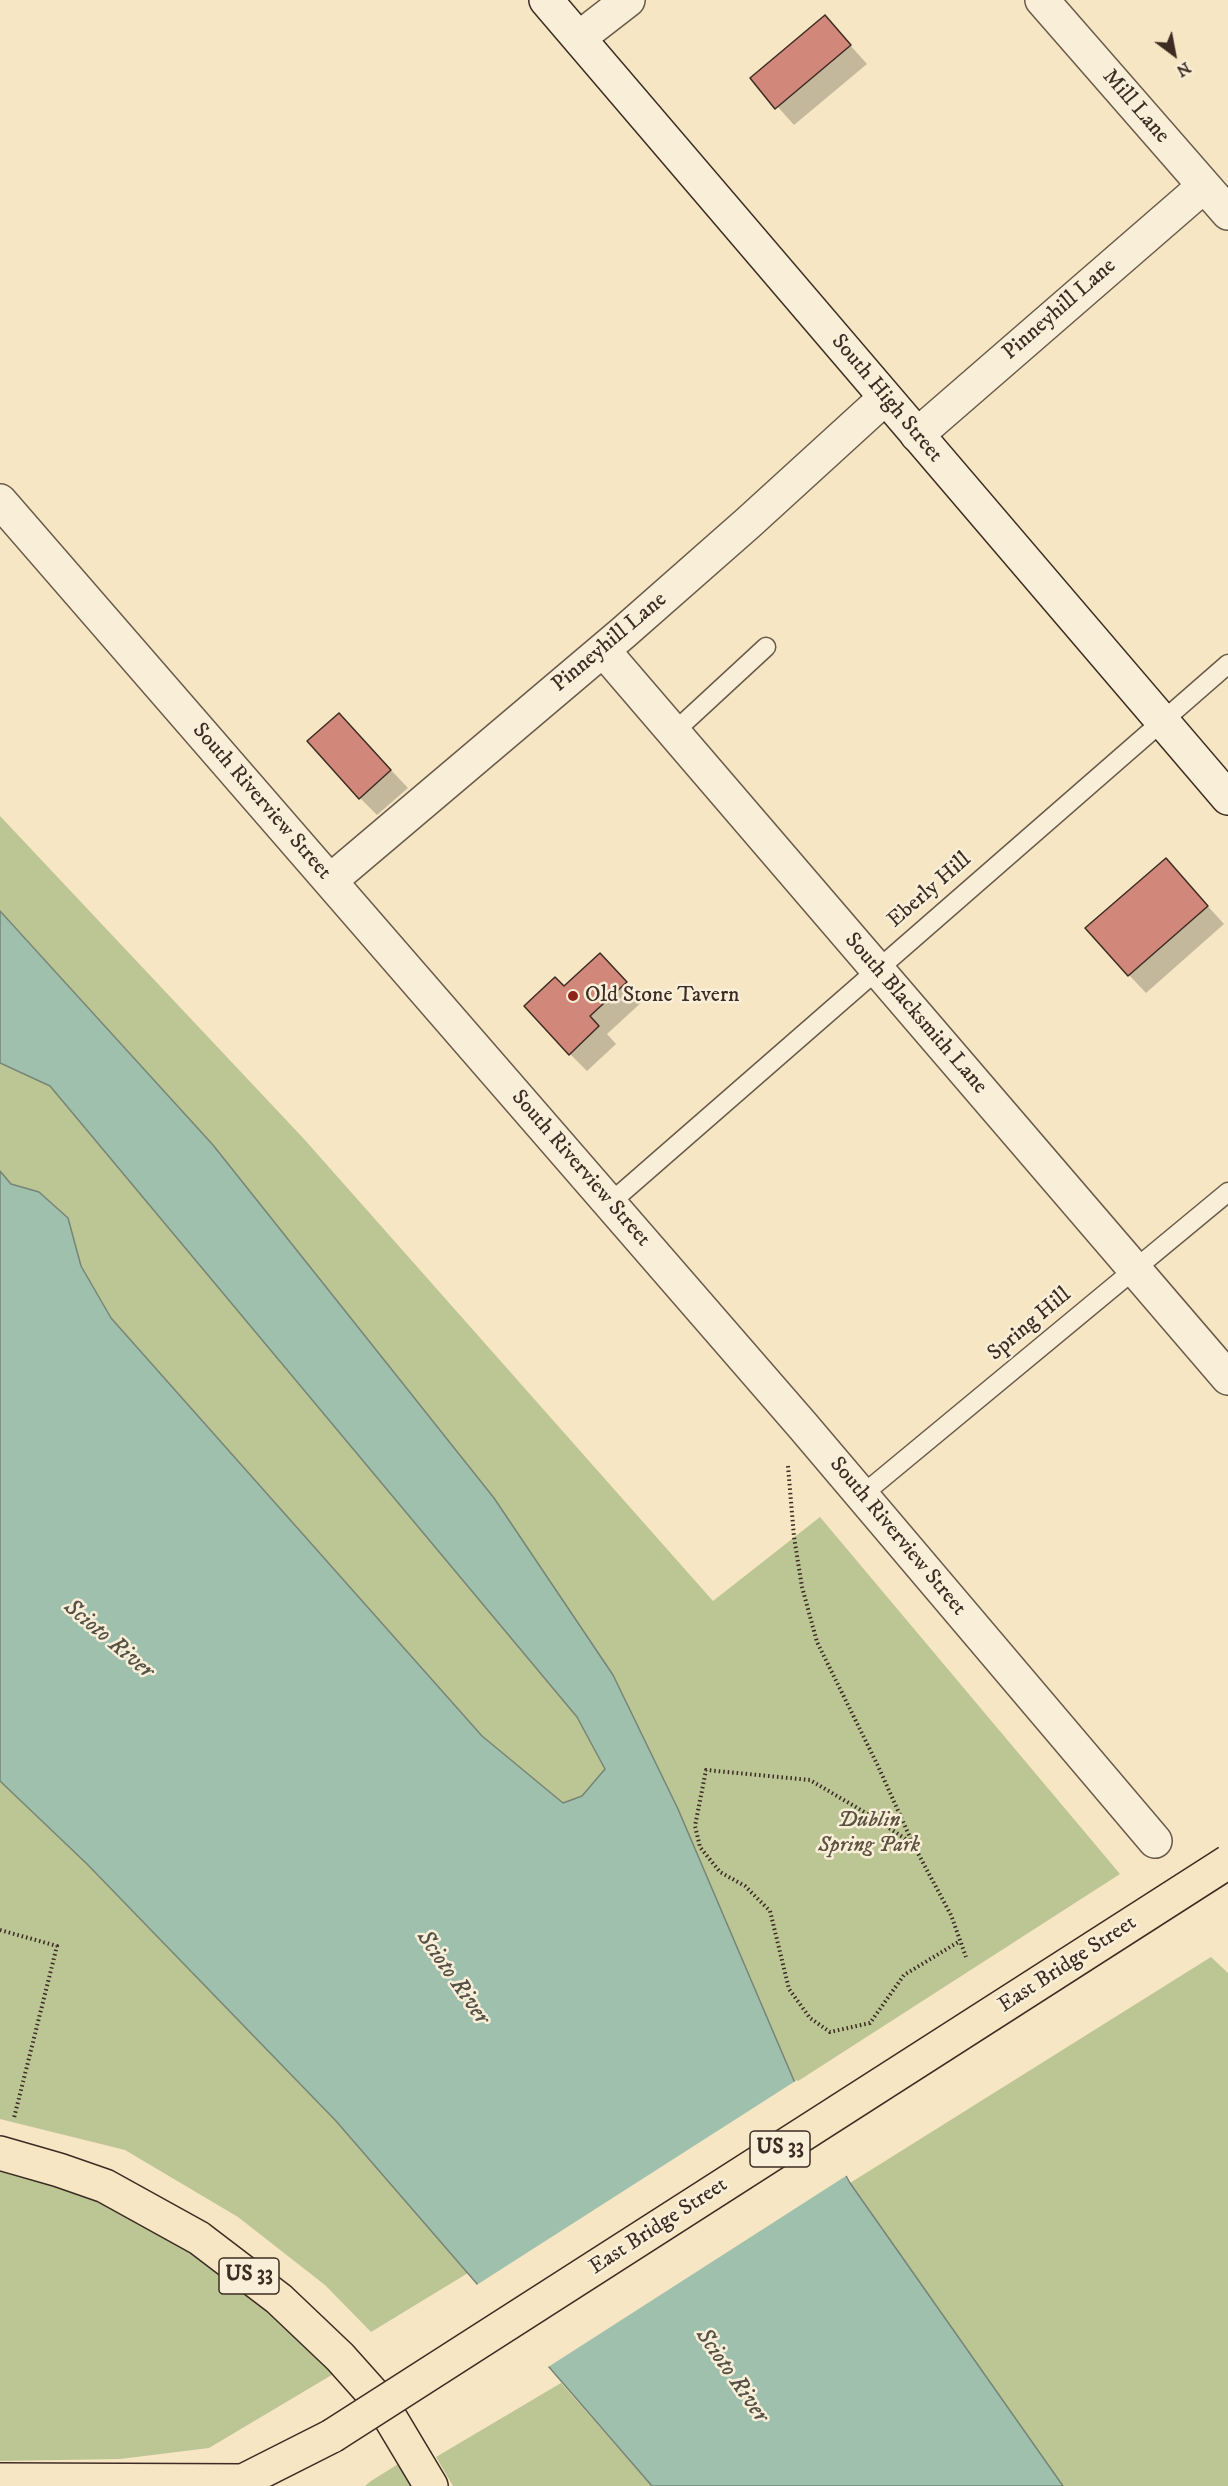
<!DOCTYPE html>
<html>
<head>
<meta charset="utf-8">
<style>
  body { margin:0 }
  #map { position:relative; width:1228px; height:2486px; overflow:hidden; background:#f6e6c3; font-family:"IM FELL DW Pica",serif }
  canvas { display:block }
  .north { position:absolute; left:1144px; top:24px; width:60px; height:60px; -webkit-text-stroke:4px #f9efd8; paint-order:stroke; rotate:148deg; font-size:16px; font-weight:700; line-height:24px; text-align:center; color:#3c2c23 }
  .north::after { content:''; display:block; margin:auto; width:21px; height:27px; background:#3c2c23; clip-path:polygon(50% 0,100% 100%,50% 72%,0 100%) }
</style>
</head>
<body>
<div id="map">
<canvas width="1228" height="2486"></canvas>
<div class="north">N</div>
</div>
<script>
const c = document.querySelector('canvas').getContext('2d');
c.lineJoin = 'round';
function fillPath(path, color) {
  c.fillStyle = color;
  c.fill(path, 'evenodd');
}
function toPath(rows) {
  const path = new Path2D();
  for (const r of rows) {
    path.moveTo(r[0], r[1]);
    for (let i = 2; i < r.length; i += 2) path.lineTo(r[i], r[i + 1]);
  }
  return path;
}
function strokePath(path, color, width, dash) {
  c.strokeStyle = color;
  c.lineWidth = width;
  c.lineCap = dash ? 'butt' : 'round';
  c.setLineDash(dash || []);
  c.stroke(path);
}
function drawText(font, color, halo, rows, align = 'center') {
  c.font = font + ' "IM FELL DW Pica",serif';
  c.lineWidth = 5;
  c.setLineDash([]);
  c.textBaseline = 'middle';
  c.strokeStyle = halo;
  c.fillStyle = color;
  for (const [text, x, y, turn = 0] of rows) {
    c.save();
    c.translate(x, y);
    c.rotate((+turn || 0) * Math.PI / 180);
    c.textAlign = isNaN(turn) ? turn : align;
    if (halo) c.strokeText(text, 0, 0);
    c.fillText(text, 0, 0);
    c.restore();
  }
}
fillPath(toPath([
  [0,816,304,1139,713,1601,820,1517,1120,1874,795,2083,678,1809,213,1145,0,911],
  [0,1063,50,1086,577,1717,605,1769,582,1796,563,1803,482,1736,111,1318,81,1266,68,1218,39,1192,11,1184,0,1171],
  [0,1781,87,1864,336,2121,468,2273,371,2332,325,2285,238,2217,125,2150,0,2119],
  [1211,1957,1228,1973,1228,2486,1063,2486,850,2183],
  [0,2168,98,2200,189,2250,262,2304,335,2373,209,2448,120,2459,0,2461],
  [561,2383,652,2486,453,2486,436,2457],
  [403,2461,418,2486,365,2486,371,2481]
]), '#bcc594');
const water = toPath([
  [0,911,213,1145,494,1498,613,1675,678,1809,795,2083,850,2183,1063,2486,652,2486,336,2121,87,1864,0,1781,0,1171,11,1184,39,1192,68,1218,81,1266,111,1318,482,1736,563,1803,582,1796,605,1769,577,1717,50,1086,0,1063,0,911]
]);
fillPath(water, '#9ec0ad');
strokePath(water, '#778576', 1.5);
fillPath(toPath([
  [797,2080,849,2174,545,2369,475,2286]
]), '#f6e6c3');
fillPath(toPath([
  [825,17,867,64,794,125,752,78],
  [339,715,408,788,377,815,360,798],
  [1166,860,1224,924,1146,993,1129,975],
  [618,973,643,1001,607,1034,616,1044,587,1071,570,1054,565,988]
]), '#0003');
const building = toPath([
  [825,15,851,45,775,109,750,78,825,15],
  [339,713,391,770,359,799,307,741,339,713],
  [1166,858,1208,906,1128,976,1085,928,1166,858],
  [600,953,627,982,590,1016,599,1026,569,1055,524,1006,555,977,564,986,600,953]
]);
fillPath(building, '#d1887a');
strokePath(building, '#3c2c23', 1.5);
const lane = toPath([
  [674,732,766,647],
  [610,1203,1228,664],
  [862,1495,1228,1192]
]);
const street = toPath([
  [1042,0,1228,213],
  [579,38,628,0],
  [917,435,1204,186],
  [0,501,803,1426,1155,1841],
  [603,650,1228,1378],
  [330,881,623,633,748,523,885,398]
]);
const secondary = toPath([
  [546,0,1228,798]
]);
const primary = toPath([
  [0,2153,59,2170,105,2186,199,2238,279,2299,340,2357,382,2404,431,2486],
  [0,2480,244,2481],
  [233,2486,332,2436]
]);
strokePath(lane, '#6a5a4b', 21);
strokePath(street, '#6a5a4b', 36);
strokePath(secondary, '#3c2c23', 36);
strokePath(primary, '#3c2c23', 36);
strokePath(toPath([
  [788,1466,794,1537,802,1587,817,1642,878,1766,913,1844,951,1915,966,1957],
  [913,1844,871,1816,810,1780,706,1770,695,1826,700,1847,720,1872,745,1886,770,1911,789,1989,810,2018,830,2032,870,2023,904,1975,960,1941],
  [0,1930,57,1946,14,2118]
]), '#3c2c23', 4, [1.5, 3]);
strokePath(lane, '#f9efd8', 18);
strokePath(street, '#f9efd8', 33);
strokePath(secondary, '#f9efd8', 33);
strokePath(primary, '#f6e6c3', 33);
const primaryBridge = toPath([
  [332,2436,1228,1862]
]);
strokePath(primaryBridge, '#3c2c23', 36, []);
strokePath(primaryBridge, '#f6e6c3', 33);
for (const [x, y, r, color] of [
  [573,996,6,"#8f2418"]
]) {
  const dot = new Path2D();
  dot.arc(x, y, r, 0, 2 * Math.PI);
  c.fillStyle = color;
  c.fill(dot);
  strokePath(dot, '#f9efd8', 2);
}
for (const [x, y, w] of [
  [780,2149,60],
  [249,2276,60]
]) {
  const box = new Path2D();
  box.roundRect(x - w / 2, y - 18, w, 36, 4.5);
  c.fillStyle = '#f9efd8';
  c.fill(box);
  strokePath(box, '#3c2c23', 1.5);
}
drawText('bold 21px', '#3c2c23', null, [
  ["US 33",780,2149],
  ["US 33",249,2276]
]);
drawText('22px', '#3c2c23', '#f9efd8', [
  ["Mill Lane",1135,107,49],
  ["Pinneyhill Lane",1060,310,-41],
  ["South High Street",886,399,50],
  ["Pinneyhill Lane",610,643,-40],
  ["South Riverview Street",261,802,49],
  ["Eberly Hill",930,891,-41],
  ["South Blacksmith Lane",915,1014,49],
  ["South Riverview Street",580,1169,49],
  ["Spring Hill",1030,1325,-40],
  ["South Riverview Street",897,1537,50],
  ["East Bridge Street",1068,1965,-33],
  ["East Bridge Street",659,2227,-33]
]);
drawText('22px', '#3c2c23', '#f9efd8', [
  ["Old Stone Tavern",585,996]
], 'left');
drawText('italic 22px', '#5c523f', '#f9efd8', [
  ["Dublin",869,1821],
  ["Spring Park",869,1846]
]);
drawText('italic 24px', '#545146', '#f9efd8', [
  ["Scioto River",108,1640,40],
  ["Scioto River",452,1978,55],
  ["Scioto River",731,2376,55]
]);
</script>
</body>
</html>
